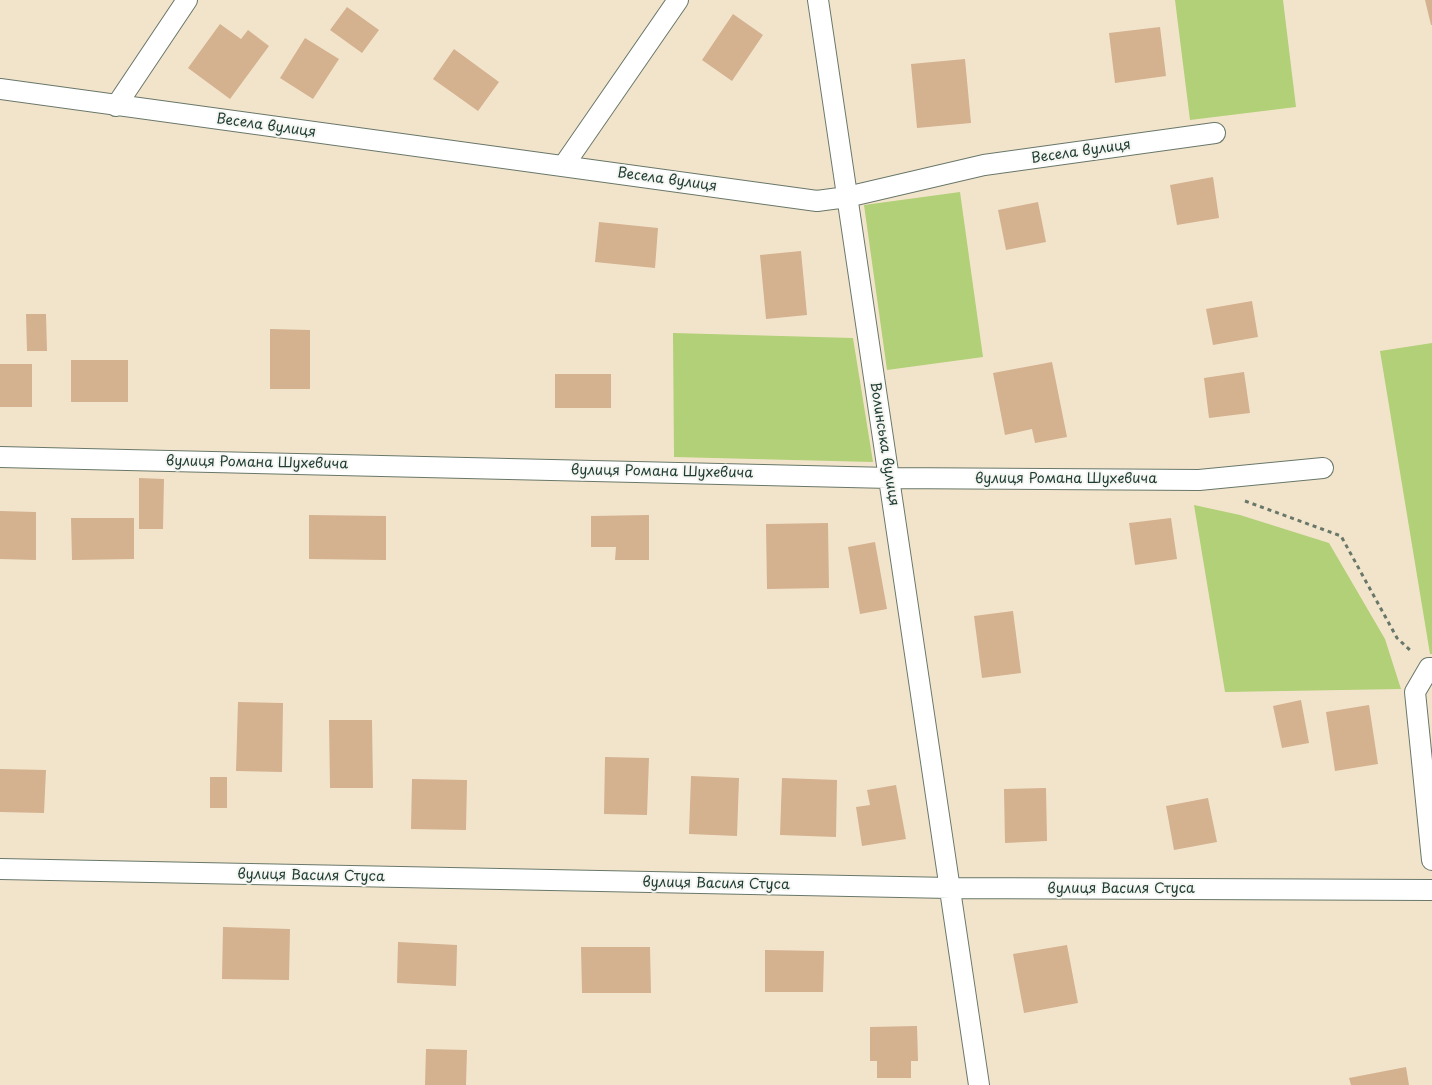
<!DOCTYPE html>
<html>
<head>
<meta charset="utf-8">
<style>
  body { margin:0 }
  canvas { display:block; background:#f2e4cb }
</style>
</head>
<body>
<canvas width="1432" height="1085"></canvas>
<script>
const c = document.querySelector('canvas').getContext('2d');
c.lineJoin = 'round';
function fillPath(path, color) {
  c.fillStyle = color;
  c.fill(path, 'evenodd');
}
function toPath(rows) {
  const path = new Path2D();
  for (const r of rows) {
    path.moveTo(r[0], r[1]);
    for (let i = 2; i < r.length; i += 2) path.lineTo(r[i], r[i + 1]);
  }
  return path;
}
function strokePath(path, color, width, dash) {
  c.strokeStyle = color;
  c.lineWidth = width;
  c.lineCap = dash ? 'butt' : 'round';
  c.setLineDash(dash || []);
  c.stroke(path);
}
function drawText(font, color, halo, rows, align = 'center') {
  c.font = font + ' "Playpen Sans",sans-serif';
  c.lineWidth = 4;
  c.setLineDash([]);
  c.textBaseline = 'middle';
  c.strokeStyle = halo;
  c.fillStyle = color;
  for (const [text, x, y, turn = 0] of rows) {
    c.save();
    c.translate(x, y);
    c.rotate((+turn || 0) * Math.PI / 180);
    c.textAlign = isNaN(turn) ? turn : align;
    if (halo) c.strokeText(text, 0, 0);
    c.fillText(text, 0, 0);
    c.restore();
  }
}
fillPath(toPath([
  [1175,0,1283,0,1296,107,1190,120],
  [960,192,983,357,887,370,864,205],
  [673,333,853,338,873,462,674,457],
  [1432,343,1432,654,1430,654,1380,351],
  [1194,505,1240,515,1329,543,1385,639,1401,689,1225,692]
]), '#b1d077');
fillPath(toPath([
  [1425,0,1432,0,1432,25,1431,25],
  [347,7,379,30,362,53,330,30],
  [733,14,763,35,732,81,702,60],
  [220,24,241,39,248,30,269,46,230,99,188,68],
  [1160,27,1166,76,1115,83,1109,33],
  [305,38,339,59,313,99,280,78],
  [454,49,499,82,478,111,433,79],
  [965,59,971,123,917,128,911,64],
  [1213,177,1219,218,1177,225,1170,185],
  [1038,202,1046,242,1006,250,998,210],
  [599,222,658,228,655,268,595,262],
  [801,251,807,315,766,319,760,255],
  [1252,301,1258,337,1213,345,1206,309],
  [26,314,46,314,47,351,27,351],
  [270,329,310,330,310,389,270,389],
  [71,360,128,360,128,402,71,402],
  [1052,362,1067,437,1035,443,1032,429,1005,435,993,373],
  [0,364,32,364,32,407,0,407],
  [1244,372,1250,413,1209,418,1204,378],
  [555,374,611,374,611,408,555,408],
  [139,478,164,479,163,529,139,529],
  [0,511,36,512,36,560,0,559],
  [309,515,386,516,386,560,309,559],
  [649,515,649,560,615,560,616,547,591,547,591,516],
  [71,518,134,518,134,559,72,560],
  [1171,518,1177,559,1135,565,1129,523],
  [828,523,829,588,767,589,766,524],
  [875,542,887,609,860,614,848,547],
  [1013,611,1021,673,982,678,974,616],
  [1301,700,1309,743,1282,748,1273,706],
  [238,702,283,703,282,772,236,771],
  [1369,705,1378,764,1335,771,1326,712],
  [329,720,372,720,373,788,330,788],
  [605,757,649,758,647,815,604,814],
  [0,769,46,770,44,813,0,812],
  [691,776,739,778,737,836,689,834],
  [210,777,227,777,227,808,210,808],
  [782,778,837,780,836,837,780,835],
  [412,779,467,780,466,830,411,829],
  [896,785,906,839,862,846,856,807,870,805,867,790],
  [1046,788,1047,841,1005,843,1004,789],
  [1208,798,1217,842,1174,850,1166,806],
  [223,927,290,929,289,980,222,979],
  [398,942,457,945,456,986,397,983],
  [1067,945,1078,1003,1024,1013,1013,954],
  [581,947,650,947,651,993,582,993],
  [765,950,824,951,823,992,765,992],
  [917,1026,918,1061,911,1061,911,1078,877,1078,877,1061,870,1061,870,1027],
  [426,1049,467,1050,466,1085,425,1085],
  [1406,1067,1409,1085,1351,1085,1349,1078]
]), '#d4b18f');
const minor = toPath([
  [818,0,979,1085],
  [0,89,817,201,847,197,984,165,1215,133],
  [116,106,187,0],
  [564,165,678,0],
  [0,457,890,478,1199,480,1323,468],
  [1432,668,1429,668,1415,692,1432,860],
  [0,869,950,888,1432,890]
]);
strokePath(minor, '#697769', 22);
strokePath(toPath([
  [1245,501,1341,536,1397,638,1412,652]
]), '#697769', 3, [4, 4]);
strokePath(minor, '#fff', 20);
drawText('14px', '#1f3d34', '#f6f6f2', [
  ["Весела вулиця",266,126,8],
  ["Весела вулиця",1081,152,-8],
  ["Весела вулиця",667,180,8],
  ["Волинська вулиця",884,444,81],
  ["вулиця Романа Шухевича",257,463,1],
  ["вулиця Романа Шухевича",662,472,1],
  ["вулиця Романа Шухевича",1066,479],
  ["вулиця Василя Стуса",311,876,1],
  ["вулиця Василя Стуса",716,884,1],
  ["вулиця Василя Стуса",1121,889]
]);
</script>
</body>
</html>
